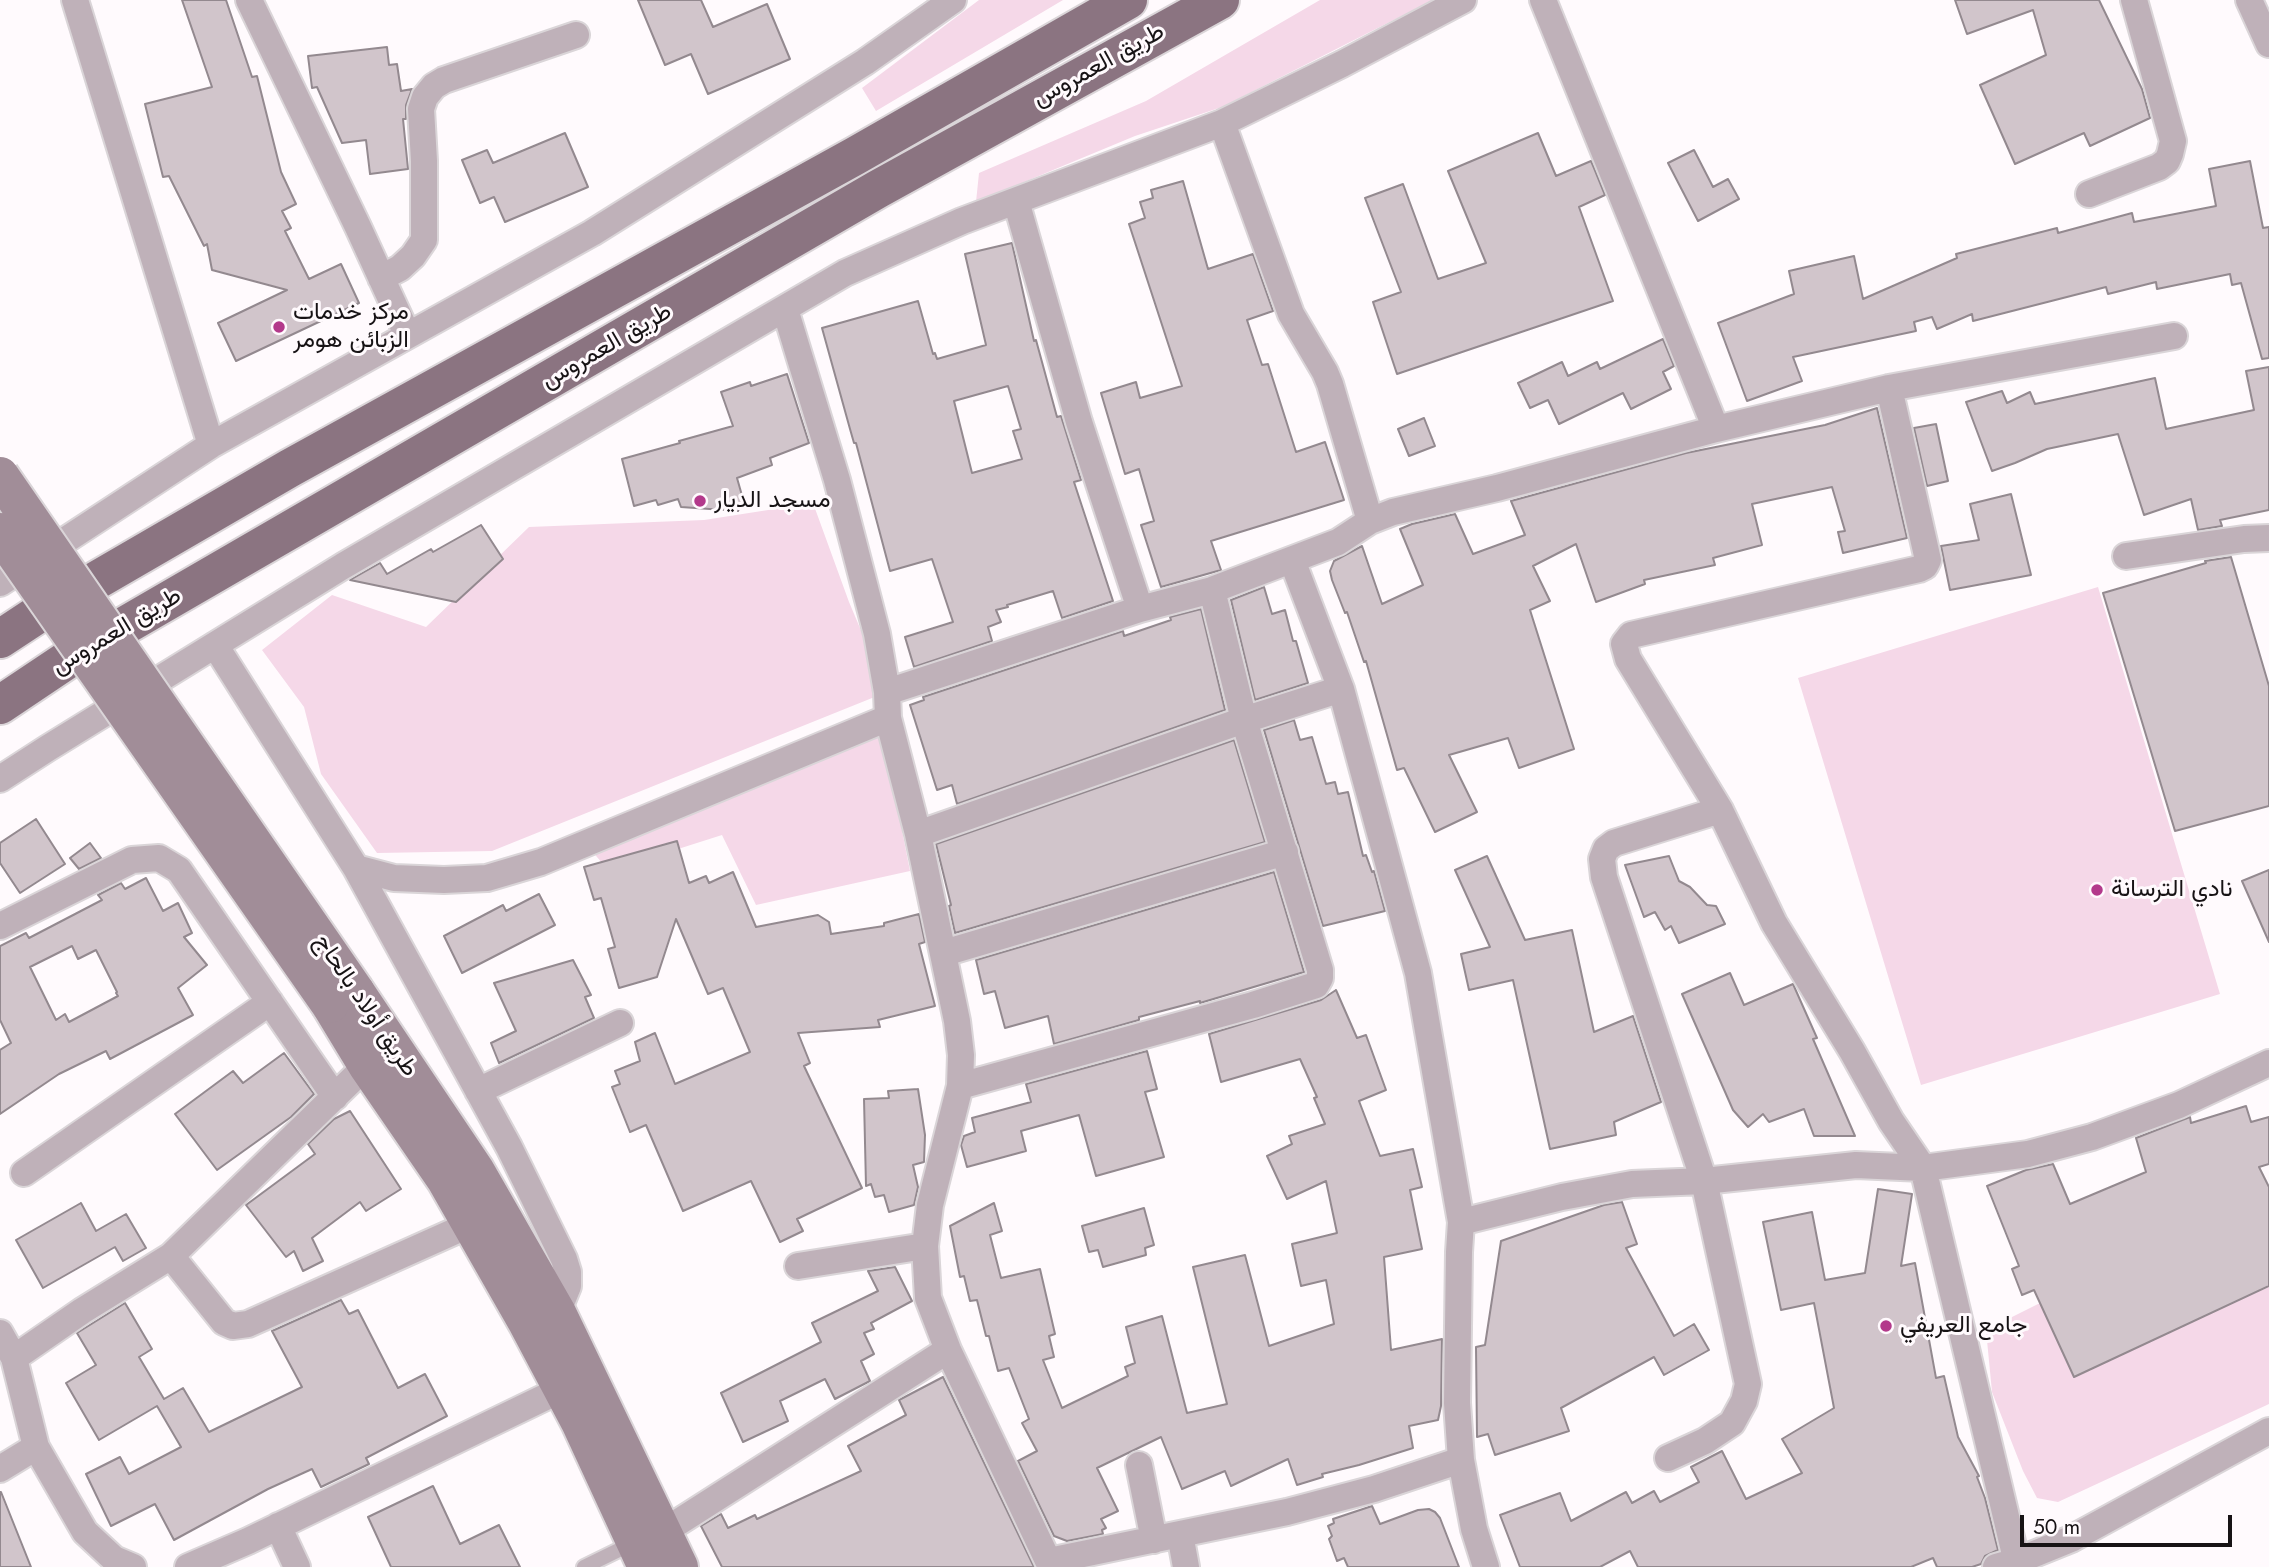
<!DOCTYPE html>
<html>
<head>
<meta charset="utf-8">
<style>
  body { margin:0 }
  #map { position:relative; width:2269px; height:1567px; overflow:hidden; background:#fffafd; font-family:Jost,sans-serif }
  canvas { display:block }
  .scale { position:absolute; left:2020px; top:1515px; width:212px; height:32px; box-sizing:border-box; border:4px solid #171315; border-top:0; padding-left:9px; font-size:21px; line-height:24px; white-space:nowrap; color:#171315; -webkit-text-stroke:5px #fffafd; paint-order:stroke }
</style>
</head>
<body>
<div id="map">
<canvas width="2269" height="1567"></canvas>
<div class="scale">50 m</div>
</div>
<script>
const c = document.querySelector('canvas').getContext('2d');
c.lineJoin = 'round';
function fillPath(path, color) {
  c.fillStyle = color;
  c.fill(path, 'evenodd');
}
function toPath(rows) {
  const path = new Path2D();
  for (const r of rows) {
    path.moveTo(r[0], r[1]);
    for (let i = 2; i < r.length; i += 2) path.lineTo(r[i], r[i + 1]);
  }
  return path;
}
function strokePath(path, color, width, dash) {
  c.strokeStyle = color;
  c.lineWidth = width;
  c.lineCap = dash ? 'butt' : 'round';
  c.setLineDash(dash || []);
  c.stroke(path);
}
function drawText(font, color, halo, rows, align = 'center') {
  c.font = font + ' Jost,Vazirmatn,sans-serif';
  c.lineWidth = 6;
  c.setLineDash([]);
  c.textBaseline = 'middle';
  c.strokeStyle = halo;
  c.fillStyle = color;
  for (const [text, x, y, turn = 0] of rows) {
    c.save();
    c.translate(x, y);
    c.rotate((+turn || 0) * Math.PI / 180);
    c.textAlign = isNaN(turn) ? turn : align;
    if (halo) c.strokeText(text, 0, 0);
    c.fillText(text, 0, 0);
    c.restore();
  }
}
fillPath(toPath([
  [979,0,1063,0,876,111,862,88],
  [1320,0,1433,0,1222,107,1135,136,976,202,979,173,1146,101],
  [813,503,849,602,887,692,492,851,377,853,321,774,304,707,262,650,332,595,426,627,529,527,704,520],
  [2098,587,2220,994,1921,1085,1798,678],
  [882,729,910,871,756,905,722,835,609,871,591,850],
  [2269,1286,2269,1404,2058,1502,2037,1498,2023,1471,1992,1392,1986,1330,2040,1303,2075,1377]
]), '#f5d8e8');
const building = toPath([
  [182,0,226,0,252,77,257,76,281,172,296,204,282,211,291,228,285,231,309,279,341,264,359,303,236,361,218,323,287,290,212,270,207,244,204,246,169,176,163,177,145,104,212,87,182,0],
  [638,0,701,0,713,27,767,4,790,59,708,94,691,54,665,65,638,0],
  [1955,0,2099,0,2142,89,2150,118,2090,146,2084,133,2015,164,1980,85,2046,55,2033,10,1967,34,1955,0],
  [387,47,389,65,397,64,401,91,412,89,406,105,406,119,403,119,408,169,370,174,366,140,342,143,317,87,312,88,308,56,387,47],
  [565,133,588,187,505,222,494,197,480,203,462,160,487,150,493,163,565,133],
  [1538,133,1556,176,1591,161,1594,168,1605,195,1579,207,1613,301,1397,374,1373,302,1401,292,1365,198,1403,184,1438,279,1486,263,1448,171,1538,133],
  [1694,150,1713,187,1728,179,1739,199,1698,221,1668,163,1694,150],
  [2250,161,2263,228,2269,227,2269,358,2262,359,2241,283,2232,285,2230,274,2157,289,2156,282,2108,294,2106,287,1973,321,1972,314,1937,329,1932,317,1914,322,1916,331,1793,357,1802,381,1747,401,1718,323,1794,294,1789,271,1854,256,1863,299,1957,258,1956,254,2057,228,2058,233,2132,213,2134,222,2216,206,2209,169,2250,161],
  [1183,181,1208,269,1253,254,1273,311,1247,320,1262,365,1268,364,1296,452,1325,442,1344,500,1211,541,1221,570,1161,587,1141,525,1154,521,1139,469,1125,474,1101,393,1136,382,1140,398,1182,386,1129,224,1145,218,1140,202,1153,198,1151,190,1183,181],
  [1012,243,1034,341,1036,340,1057,417,1061,416,1081,480,1074,482,1113,601,1062,618,1053,591,1007,605,1008,607,996,610,1001,622,988,627,992,641,914,667,905,637,953,622,932,559,890,571,856,443,854,443,850,429,822,328,918,301,933,354,935,353,937,359,986,345,965,254,1012,243],
  [1008,386,1021,429,1013,431,1022,459,972,473,954,401,1008,386],
  [1663,339,1674,366,1663,372,1671,389,1631,409,1623,393,1559,424,1548,400,1530,408,1518,383,1562,362,1568,376,1597,362,1600,369,1663,339],
  [2269,367,2269,510,2220,520,2222,526,2198,530,2191,499,2144,515,2118,434,2047,449,2015,463,1992,471,1966,402,2002,391,2007,403,2030,392,2035,404,2155,378,2166,429,2254,410,2246,371,2269,367],
  [787,374,809,443,770,458,772,465,737,478,743,499,738,511,681,507,678,499,658,505,656,500,634,506,622,459,680,443,679,441,733,426,721,392,750,382,751,386,787,374],
  [1877,408,1907,538,1843,553,1838,532,1845,531,1832,487,1752,504,1762,545,1713,558,1715,565,1644,580,1645,584,1596,602,1576,544,1533,566,1550,601,1530,610,1574,749,1519,768,1508,738,1449,755,1477,812,1435,832,1404,768,1397,770,1366,661,1364,662,1347,612,1345,613,1332,580,1330,571,1334,561,1362,546,1382,604,1423,585,1400,529,1412,524,1455,514,1473,554,1525,535,1511,501,1686,453,1825,425,1877,408],
  [1424,418,1435,446,1409,456,1398,429,1424,418],
  [1936,424,1948,481,1927,486,1914,428,1936,424],
  [2011,494,2031,575,1950,590,1941,546,1979,540,1970,504,2011,494],
  [481,525,503,559,456,602,350,580,380,563,387,574,431,549,433,552,481,525],
  [2231,557,2269,686,2269,806,2175,831,2103,593,2206,563,2205,561,2231,557],
  [1264,587,1272,614,1285,610,1293,641,1296,641,1308,683,1255,700,1231,600,1264,587],
  [1201,609,1225,710,957,804,952,785,937,790,910,705,924,700,923,697,1123,631,1124,636,1171,620,1170,617,1201,609],
  [1294,720,1300,740,1312,737,1326,784,1335,782,1338,794,1348,792,1363,856,1366,855,1372,872,1374,871,1385,911,1323,926,1264,730,1294,720],
  [1234,740,1265,842,955,933,949,906,951,905,936,844,1234,740],
  [36,819,65,864,20,893,0,863,0,843,36,819],
  [677,841,689,883,706,876,709,883,733,872,756,927,818,915,829,922,831,934,884,926,884,923,919,914,925,942,919,944,935,1006,878,1020,880,1027,798,1033,810,1063,804,1066,862,1188,797,1219,803,1231,780,1242,751,1181,683,1211,646,1125,630,1132,612,1087,620,1084,615,1071,640,1061,635,1042,655,1033,675,1084,750,1052,723,988,708,994,676,919,657,977,619,988,608,949,615,947,601,898,594,900,584,867,677,841],
  [90,843,101,858,79,869,70,858,90,843],
  [1487,856,1525,940,1572,930,1594,1032,1633,1016,1661,1102,1614,1122,1616,1135,1550,1149,1513,980,1469,990,1461,954,1490,947,1455,870,1487,856],
  [1669,856,1679,881,1690,887,1707,905,1716,906,1725,924,1679,943,1671,926,1665,930,1655,912,1644,917,1625,865,1669,856],
  [2269,870,2269,942,2242,881,2269,870],
  [1274,872,1304,972,1200,1003,1200,1001,1139,1017,1139,1020,1054,1044,1048,1016,1005,1028,995,991,984,994,976,960,1274,872],
  [146,878,163,911,178,903,192,933,184,937,207,965,178,988,193,1015,110,1059,106,1051,59,1074,0,1114,0,1050,11,1043,0,1020,0,946,26,933,29,938,102,900,98,895,121,883,125,889,146,878],
  [72,946,78,959,96,950,117,992,116,993,118,996,69,1022,65,1014,56,1020,30,967,72,946],
  [539,894,555,925,462,973,444,936,503,905,506,911,539,894],
  [573,960,591,995,585,997,594,1018,499,1063,491,1043,516,1031,494,983,573,960],
  [1730,973,1744,1005,1793,984,1817,1038,1813,1039,1855,1136,1814,1136,1804,1109,1769,1122,1763,1114,1748,1127,1733,1110,1682,994,1730,973],
  [1336,990,1357,1038,1366,1035,1386,1090,1359,1101,1380,1156,1413,1149,1422,1187,1410,1190,1422,1249,1384,1257,1391,1350,1442,1339,1441,1406,1438,1420,1409,1426,1413,1448,1359,1465,1322,1474,1323,1477,1297,1485,1288,1459,1231,1486,1225,1471,1182,1489,1161,1437,1097,1468,1118,1511,1101,1519,1106,1528,1102,1530,1103,1534,1067,1541,1054,1536,1018,1461,1037,1451,1022,1423,1029,1419,1009,1368,998,1371,989,1336,986,1336,977,1300,970,1301,964,1276,960,1277,950,1226,994,1203,1002,1231,990,1235,1001,1278,1040,1269,1055,1334,1049,1336,1054,1357,1043,1360,1062,1408,1128,1376,1125,1367,1135,1363,1126,1327,1162,1316,1187,1413,1227,1404,1193,1267,1245,1255,1269,1346,1334,1324,1326,1280,1301,1286,1292,1244,1337,1233,1326,1181,1287,1199,1267,1156,1292,1144,1289,1136,1325,1124,1314,1098,1317,1097,1300,1059,1221,1082,1209,1034,1321,1000,1336,990],
  [1147,1051,1157,1089,1145,1092,1164,1157,1096,1176,1079,1115,1021,1131,1026,1151,967,1167,961,1145,964,1136,975,1132,972,1118,1031,1102,1026,1084,1147,1051],
  [284,1053,314,1094,291,1117,217,1170,175,1114,233,1071,243,1083,284,1053],
  [918,1089,925,1135,924,1162,913,1165,918,1187,914,1205,889,1212,884,1195,875,1197,871,1184,866,1186,864,1099,889,1098,888,1091,918,1089],
  [2246,1106,2251,1122,2269,1117,2269,1164,2259,1167,2269,1187,2269,1286,2074,1377,2034,1290,2022,1295,2012,1269,2019,1266,1987,1186,2026,1170,2053,1164,2070,1204,2146,1172,2136,1138,2190,1117,2191,1123,2246,1106],
  [350,1111,401,1189,366,1211,360,1202,312,1238,323,1261,303,1271,294,1251,286,1257,246,1205,315,1154,308,1144,334,1119,350,1111],
  [1878,1189,1912,1194,1901,1266,1915,1263,1936,1378,1944,1376,1958,1437,1979,1476,1977,1477,1985,1498,1998,1550,1985,1556,1981,1564,1972,1567,1937,1567,1933,1558,1911,1567,1638,1567,1630,1551,1600,1567,1520,1567,1500,1515,1560,1493,1571,1521,1626,1492,1632,1503,1654,1491,1660,1502,1699,1482,1691,1467,1722,1451,1746,1499,1802,1473,1782,1439,1834,1408,1814,1303,1781,1310,1763,1222,1812,1212,1825,1280,1865,1273,1878,1189],
  [1622,1202,1637,1244,1626,1248,1674,1336,1694,1324,1709,1350,1664,1375,1654,1357,1561,1408,1569,1431,1495,1455,1488,1434,1477,1437,1476,1347,1485,1345,1501,1241,1604,1205,1622,1202],
  [81,1203,96,1231,126,1214,146,1248,123,1261,115,1247,43,1288,16,1240,81,1203],
  [1144,1208,1154,1245,1145,1248,1146,1255,1103,1267,1098,1250,1089,1252,1082,1226,1144,1208],
  [895,1267,912,1301,871,1323,874,1329,864,1333,874,1354,861,1361,870,1381,835,1399,825,1379,780,1401,788,1421,743,1442,721,1393,821,1342,812,1323,878,1291,868,1271,895,1267],
  [341,1300,349,1314,358,1310,398,1388,425,1374,447,1416,366,1458,369,1464,321,1487,312,1469,268,1489,174,1540,155,1504,111,1526,86,1474,120,1457,129,1474,181,1447,157,1406,99,1440,66,1383,96,1365,77,1333,125,1303,152,1349,139,1357,164,1399,183,1388,209,1432,302,1387,272,1331,341,1300],
  [943,1377,1034,1567,722,1567,701,1526,721,1514,728,1528,755,1515,757,1519,861,1471,848,1446,906,1415,899,1400,943,1377],
  [433,1486,460,1544,499,1525,520,1567,391,1567,368,1517,433,1486],
  [0,1492,1,1492,31,1567,0,1567,0,1492],
  [1372,1506,1380,1524,1418,1510,1429,1509,1435,1512,1440,1518,1459,1567,1348,1567,1344,1558,1337,1561,1329,1539,1332,1536,1328,1526,1334,1523,1333,1519,1372,1506]
]);
fillPath(building, '#d1c5cb');
strokePath(building, '#93898f', 2);
const lane = toPath([
  [584,1567,633,1543]
]);
const street = toPath([
  [75,0,211,445],
  [249,0,358,227,407,334],
  [1543,0,1716,429],
  [2249,0,2269,44],
  [1222,123,1291,314,1325,372,1330,384,1370,521],
  [2089,194,2159,167,2167,161,2170,154,2173,141,2134,0],
  [1016,201,1079,422,1140,609],
  [381,278,400,268,413,256,424,240,424,161,421,109,425,97,434,86,444,80,576,35],
  [785,309,837,480,877,634,887,692,888,718,918,834,957,1021,961,1055,960,1086,930,1205,925,1246,928,1298,948,1350,1051,1567],
  [1889,388,1928,560,1925,566,1919,569,1631,635,1624,644,1628,659,1720,810,1774,923,1852,1051,1891,1121,1923,1168,2018,1567],
  [2126,556,2244,539,2269,538],
  [1292,560,1341,689,1418,973,1461,1222,1459,1252,1457,1403,1461,1460,1474,1529,1486,1567],
  [0,583,211,445,592,233,865,62,953,0],
  [215,645,356,868,509,1147,564,1259,568,1272,568,1286,557,1313],
  [887,692,1140,609,1212,590,1338,542,1370,521,1393,512,1497,488,1716,429,1889,388,2174,336],
  [0,779,48,748,343,566,845,273,962,221,1222,123,1342,64,1463,0],
  [918,834,1244,720,1341,689],
  [356,868,394,878,444,880,487,878,541,862,888,718],
  [0,926,132,860,159,858,179,870,335,1097],
  [944,953,1285,852],
  [960,1086,1253,1005,1316,985,1320,978,1320,970,1244,720,1212,590],
  [478,1091,620,1023],
  [24,1173,270,1002],
  [1461,1222,1562,1197,1632,1184,1704,1181,1856,1165,1923,1168,2028,1154,2092,1137,2179,1105,2269,1063],
  [171,1256,224,1322,233,1326,248,1324,471,1224],
  [798,1266,925,1246],
  [0,1333,14,1358],
  [36,1447,14,1358,82,1311,171,1256,367,1065],
  [1668,1458,1705,1441,1732,1423,1744,1401,1748,1384,1704,1181,1604,877,1602,859,1606,849,1614,843,1720,810],
  [1139,1465,1154,1540],
  [0,1469,36,1447,85,1532,114,1559,133,1567],
  [278,1526,297,1567],
  [663,1532,948,1350],
  [1180,1534,1186,1567],
  [1049,1561,1287,1512,1374,1489,1461,1460],
  [188,1567,248,1541,562,1389],
  [1996,1567,2017,1561,2071,1539,2269,1431]
]);
const secondary = toPath([
  [355,991,475,1170,557,1313,679,1567],
  [330,1004,367,1065,446,1180,527,1322,580,1422,647,1567]
]);
const primary = toPath([
  [0,639,35,616,290,468,855,156,1128,0],
  [0,705,76,654,878,189,1220,0]
]);
strokePath(lane, '#dad5d8', 18);
strokePath(street, '#dad5d8', 30);
strokePath(secondary, '#dad5d8', 42);
strokePath(primary, '#dad5d8', 42);
strokePath(lane, '#bfb1b9', 14);
strokePath(street, '#bfb1b9', 26);
strokePath(secondary, '#a18d98', 38);
strokePath(primary, '#8b7481', 38);
const secondaryBridge = toPath([
  [0,476,355,991],
  [0,532,330,1004]
]);
strokePath(secondaryBridge, '#dad5d8', 42, []);
strokePath(secondaryBridge, '#a18d98', 38);
for (const [x, y, r, color] of [
  [279,327,7,"#b3398b"],
  [700,501,7,"#b3398b"],
  [2097,890,7,"#b3398b"],
  [1886,1326,7,"#b3398b"]
]) {
  const dot = new Path2D();
  dot.arc(x, y, r, 0, 2 * Math.PI);
  c.fillStyle = color;
  c.fill(dot);
  strokePath(dot, '#fffafd', 2.5);
}
drawText('24px', '#171315', '#fffafd', [
  ["طريق العمروس",1099,66,-29],
  ["طريق العمروس",607,347,-30],
  ["طريق العمروس",117,632,-31],
  ["طريق أولاد بالحاج",365,1006,56]
]);
drawText('24px', '#171315', '#fffafd', [
  ["مركز خدمات",293,313],
  ["الزبائن هومر",293,341],
  ["مسجد الديار",714,501],
  ["نادي الترسانة",2111,890],
  ["جامع العريفي",1900,1326]
], 'left');
</script>
</body>
</html>
